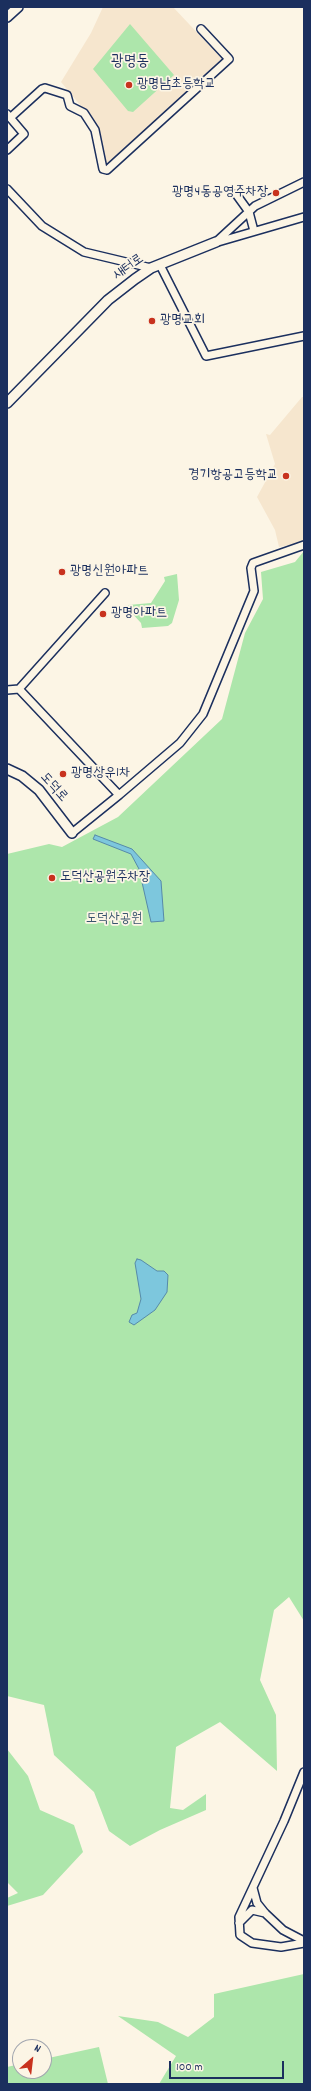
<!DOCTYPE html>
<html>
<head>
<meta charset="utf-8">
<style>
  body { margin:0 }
  #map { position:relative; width:311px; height:2091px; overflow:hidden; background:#fcf5e5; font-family:Dekko,sans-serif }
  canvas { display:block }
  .frame { position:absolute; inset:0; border:8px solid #1b2f5e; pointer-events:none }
  .north { position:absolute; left:12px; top:2039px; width:40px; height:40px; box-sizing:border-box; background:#fcf5e5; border:1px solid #a2a6af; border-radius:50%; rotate:28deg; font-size:11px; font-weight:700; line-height:16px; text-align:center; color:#1b2f5e }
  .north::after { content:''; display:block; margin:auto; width:14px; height:18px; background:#c8321e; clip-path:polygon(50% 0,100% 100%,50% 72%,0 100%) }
  .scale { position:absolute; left:169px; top:2061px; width:115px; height:18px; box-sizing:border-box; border:2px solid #1b2f5e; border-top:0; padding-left:5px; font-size:12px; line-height:14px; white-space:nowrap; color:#1b2f5e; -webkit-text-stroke:3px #fcf5e5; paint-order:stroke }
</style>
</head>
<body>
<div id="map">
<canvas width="311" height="2091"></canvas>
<div class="frame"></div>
<div class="north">N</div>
<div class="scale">100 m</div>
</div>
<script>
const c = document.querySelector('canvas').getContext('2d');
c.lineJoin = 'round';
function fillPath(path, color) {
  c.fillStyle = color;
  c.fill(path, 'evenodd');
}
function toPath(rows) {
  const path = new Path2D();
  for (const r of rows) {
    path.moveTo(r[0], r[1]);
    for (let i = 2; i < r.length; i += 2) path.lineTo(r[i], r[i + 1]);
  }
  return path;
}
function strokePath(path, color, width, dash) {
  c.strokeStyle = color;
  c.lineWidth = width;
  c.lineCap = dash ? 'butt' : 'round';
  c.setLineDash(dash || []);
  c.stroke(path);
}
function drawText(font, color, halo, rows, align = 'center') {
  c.font = font + ' Dekko,"Poor Story",sans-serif';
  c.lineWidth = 3.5;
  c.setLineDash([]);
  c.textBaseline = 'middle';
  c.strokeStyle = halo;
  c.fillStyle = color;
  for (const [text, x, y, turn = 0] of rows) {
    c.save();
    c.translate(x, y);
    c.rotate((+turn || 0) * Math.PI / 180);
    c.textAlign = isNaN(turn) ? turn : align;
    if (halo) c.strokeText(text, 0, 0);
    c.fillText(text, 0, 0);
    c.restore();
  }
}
fillPath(toPath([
  [103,7,173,7,222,59,106,165,104,164,95,123,61,82,91,33],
  [302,397,304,397,304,542,279,547,275,530,257,497,275,464,266,434,270,435]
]), '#f6e6ce');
fillPath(toPath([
  [130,24,174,75,133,112,128,111,93,69],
  [304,551,304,1621,289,1597,274,1610,260,1680,276,1715,277,1771,220,1722,176,1747,170,1808,183,1810,206,1794,206,1810,160,1830,130,1846,109,1831,94,1792,54,1755,44,1705,7,1696,7,854,49,844,62,847,118,817,222,719,245,633,263,599,261,572,295,562],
  [177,574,179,600,172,623,168,626,142,628,141,623,129,610,128,605,151,603,165,581,164,577],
  [7,1749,28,1776,40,1810,74,1825,83,1852,43,1895,7,1906,7,1898,18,1893,7,1882],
  [304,1974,304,2084,159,2084,176,2056,118,2016,158,2022,188,2037,214,2017,214,1994],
  [99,2047,108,2084,7,2084,7,2067,20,2064,20,2071,44,2071,44,2059]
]), '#ade6ab');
const water = toPath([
  [95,835,132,849,161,881,164,921,151,922,139,869,131,854,93,839,95,835],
  [137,1259,141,1260,157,1271,164,1271,168,1275,167,1292,155,1310,134,1325,129,1322,132,1315,137,1313,141,1299,135,1263,137,1259]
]);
fillPath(water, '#7dc7dd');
strokePath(water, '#568aaa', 1);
const street = toPath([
  [7,114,24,134,7,150],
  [10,118,42,89,45,88,67,95,70,106,84,113,95,130,103,169,107,170,229,59,201,29],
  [7,189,42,226,84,252,151,268],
  [236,194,249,212,254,231],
  [216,242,255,206,304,182],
  [218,242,304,217],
  [160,265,206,356,304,336],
  [19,689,105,593],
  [7,690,19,689,119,795,72,833],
  [119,795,180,743,203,714,254,591,251,568,253,563,304,545],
  [304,1772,284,1821,239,1917,240,1935,252,1943,281,1947,304,1943],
  [253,1888,257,1903,265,1913,283,1930,304,1941],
  [239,1923,252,1910,265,1913]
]);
const secondary = toPath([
  [7,17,18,7],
  [7,403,108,300,135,279,151,268,216,242],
  [7,769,22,776,39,790,72,833]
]);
strokePath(street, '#1b2f5e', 10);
strokePath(secondary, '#1b2f5e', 12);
strokePath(street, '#fcf5e5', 7);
strokePath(secondary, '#fcf5e5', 9);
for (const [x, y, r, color] of [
  [129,85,4,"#c8321e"],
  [276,193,4,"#c8321e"],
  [152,321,4,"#c8321e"],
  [286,476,4,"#c8321e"],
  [62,572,4,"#c8321e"],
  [103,614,4,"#c8321e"],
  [63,774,4,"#c8321e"],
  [52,878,4,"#c8321e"]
]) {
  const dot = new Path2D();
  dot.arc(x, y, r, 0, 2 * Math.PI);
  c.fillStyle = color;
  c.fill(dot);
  strokePath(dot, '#fcf5e5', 1.5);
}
drawText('14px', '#1b2f5e', '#fcf5e5', [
  ["광명남초등학교",137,85],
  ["광명4동공영주차장",268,193,"right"],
  ["광명교회",160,321],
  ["경기항공고등학교",278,476,"right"],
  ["광명신원아파트",70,572],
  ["광명아파트",111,614],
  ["광명상우1차",71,774],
  ["도덕산공원주차장",60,878]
], 'left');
drawText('14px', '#1b2f5e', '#fcf5e5', [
  ["새터로",129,268,-35],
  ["도덕로",53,788,48]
]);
drawText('14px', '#38546d', '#fcf5e5', [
  ["도덕산공원",114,920]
]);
drawText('16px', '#1b2f5e', '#fcf5e5', [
  ["광명동",130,63]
]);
</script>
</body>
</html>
